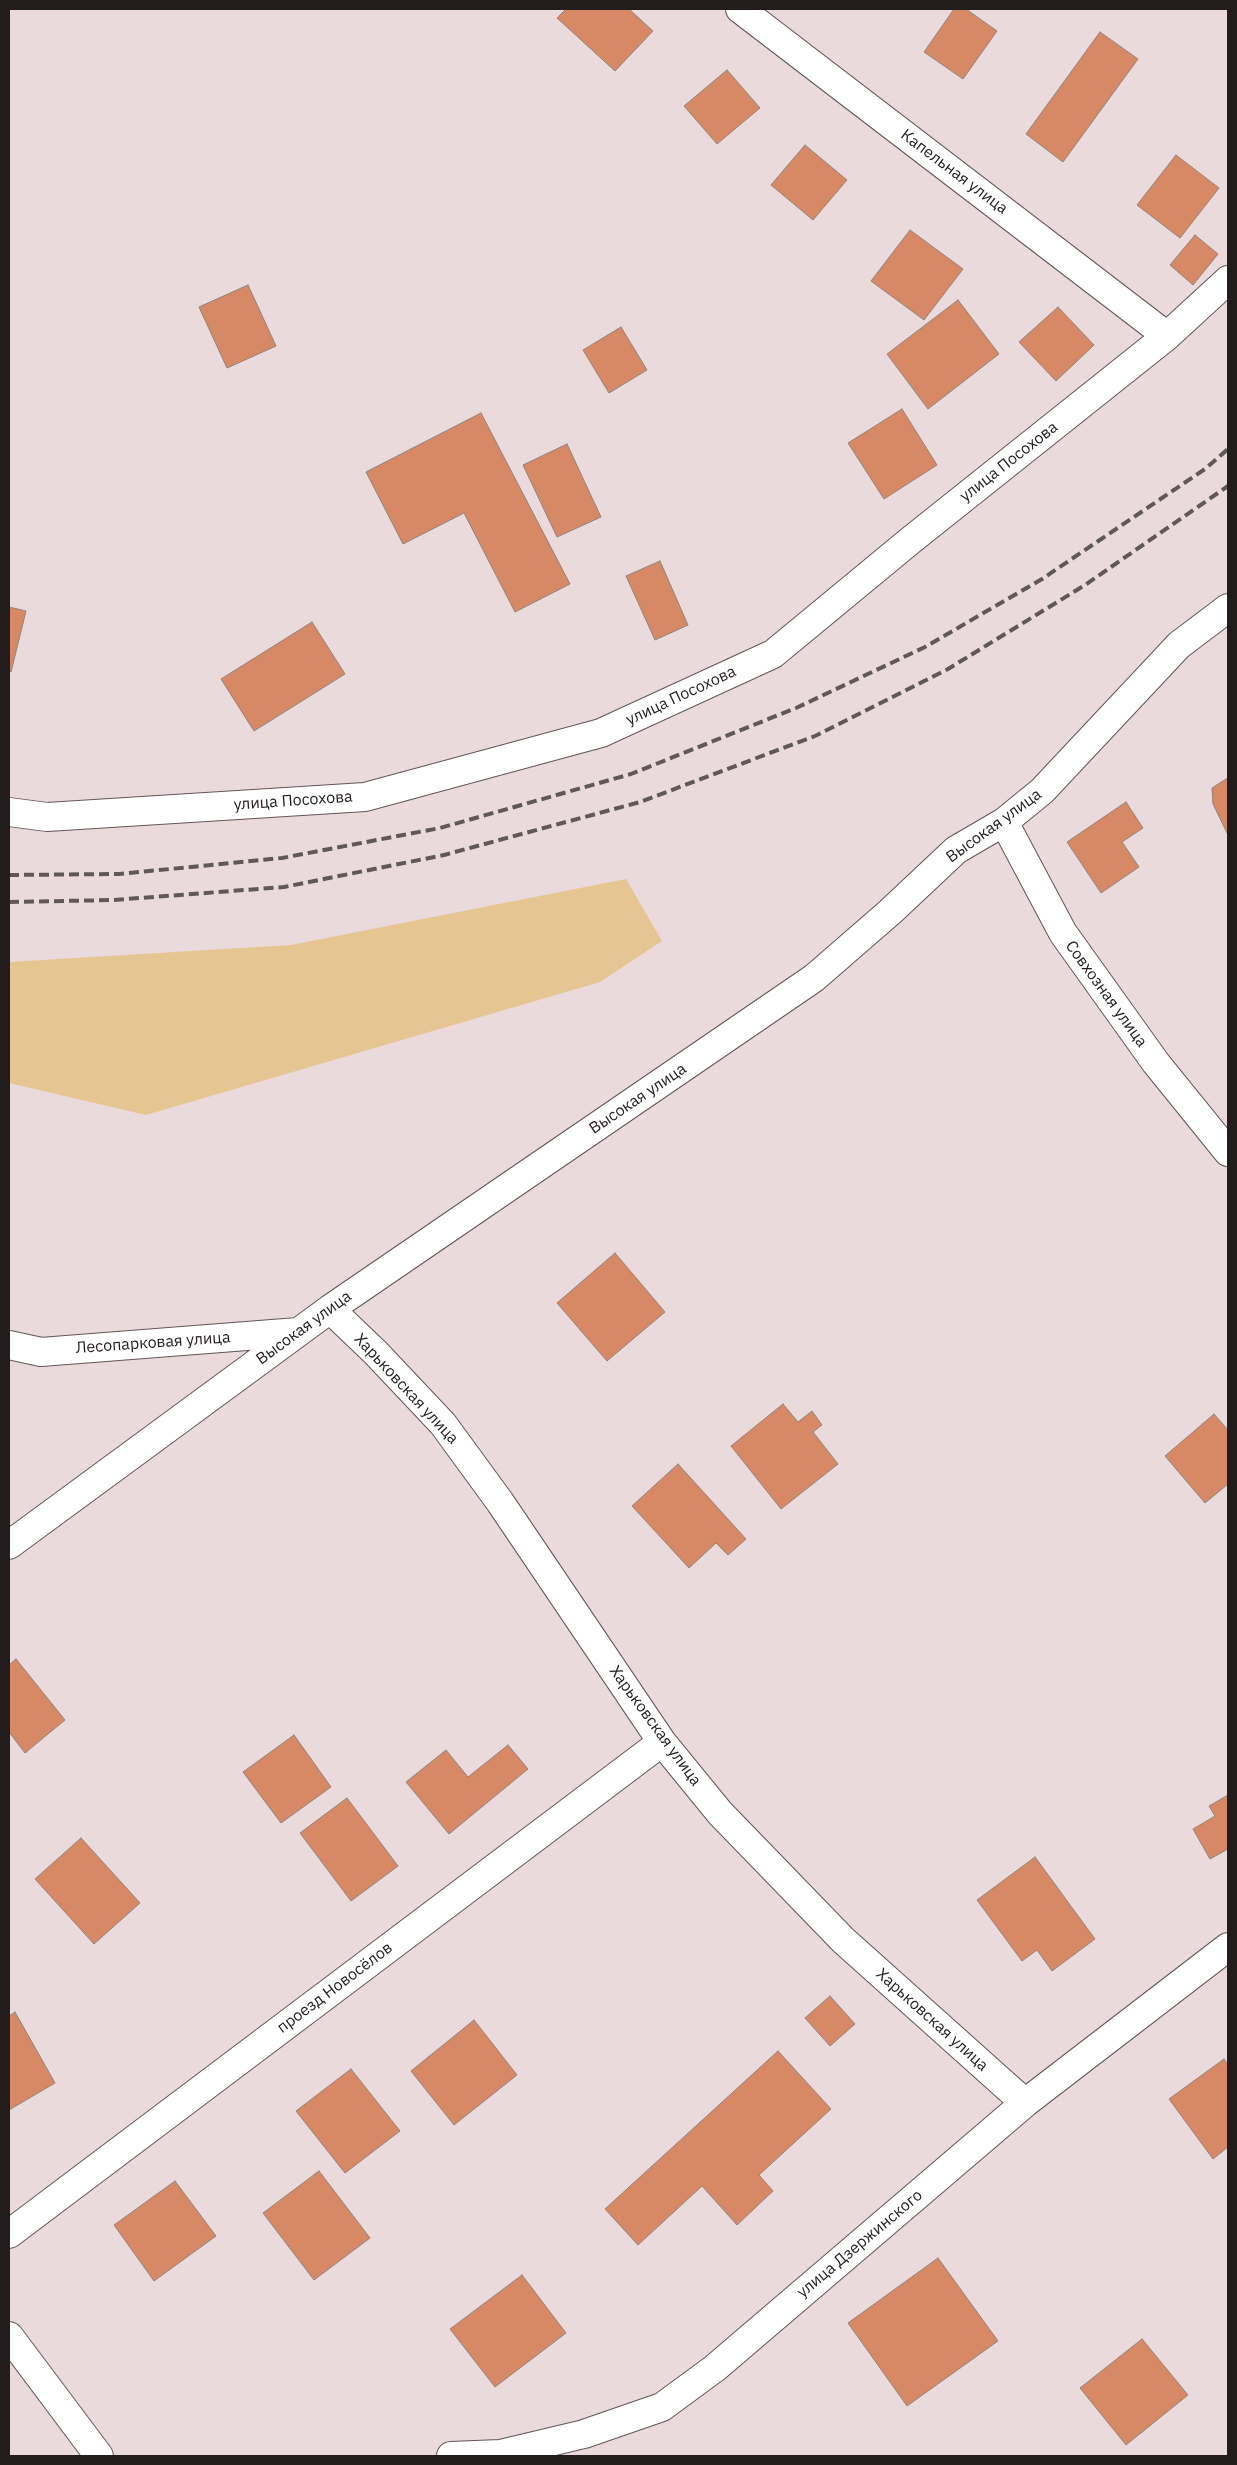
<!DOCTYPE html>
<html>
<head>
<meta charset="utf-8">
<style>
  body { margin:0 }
  #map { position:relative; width:1237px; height:2465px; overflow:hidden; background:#eadadb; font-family:"IBM Plex Sans",sans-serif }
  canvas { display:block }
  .frame { position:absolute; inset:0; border:10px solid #221c1d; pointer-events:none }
</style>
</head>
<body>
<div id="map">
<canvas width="1237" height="2465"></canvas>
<div class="frame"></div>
</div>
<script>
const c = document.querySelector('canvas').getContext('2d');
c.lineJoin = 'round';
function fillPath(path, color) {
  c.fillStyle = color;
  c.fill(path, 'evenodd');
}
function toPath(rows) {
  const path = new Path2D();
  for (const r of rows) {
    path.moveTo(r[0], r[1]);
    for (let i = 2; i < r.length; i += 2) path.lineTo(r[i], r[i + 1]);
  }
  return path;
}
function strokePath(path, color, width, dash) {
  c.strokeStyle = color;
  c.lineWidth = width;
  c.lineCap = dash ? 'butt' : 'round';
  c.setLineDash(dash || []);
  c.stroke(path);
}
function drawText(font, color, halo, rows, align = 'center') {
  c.font = font + ' "IBM Plex Sans",sans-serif';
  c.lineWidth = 4.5;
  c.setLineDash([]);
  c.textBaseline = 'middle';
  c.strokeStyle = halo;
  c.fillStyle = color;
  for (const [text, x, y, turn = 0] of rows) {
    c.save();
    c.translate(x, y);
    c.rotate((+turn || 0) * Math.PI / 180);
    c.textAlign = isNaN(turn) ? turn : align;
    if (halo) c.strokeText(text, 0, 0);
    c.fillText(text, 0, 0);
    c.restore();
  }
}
fillPath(toPath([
  [626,879,662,941,600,982,146,1115,9,1083,9,962,291,945]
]), '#e5c592');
const building = toPath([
  [566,9,629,9,653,31,615,71,557,18,566,9],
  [954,9,966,9,997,31,963,79,924,52,954,9],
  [1100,32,1138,59,1063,162,1026,134,1100,32],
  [727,70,760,108,717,144,684,106,727,70],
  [805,145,847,180,813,220,771,185,805,145],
  [1176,155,1219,188,1180,238,1137,205,1176,155],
  [910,230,963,269,924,320,871,281,910,230],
  [1195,235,1218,254,1193,285,1170,265,1195,235],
  [248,285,276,346,227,368,199,307,248,285],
  [958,300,999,354,928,409,887,354,958,300],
  [1058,307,1094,345,1056,381,1019,342,1058,307],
  [621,327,647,370,609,393,583,350,621,327],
  [902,409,937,465,884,499,848,443,902,409],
  [481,413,570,584,515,612,464,513,403,544,366,472,481,413],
  [567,444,601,517,557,537,523,465,567,444],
  [660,561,688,625,655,640,626,576,660,561],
  [9,607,26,611,11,672,9,671,9,607],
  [312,622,345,674,254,731,221,679,312,622],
  [1226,779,1228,780,1228,835,1213,804,1212,788,1226,779],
  [1126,802,1143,828,1122,842,1139,867,1101,893,1067,842,1126,802],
  [615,1253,665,1312,607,1361,557,1303,615,1253],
  [783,1404,798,1422,812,1411,822,1425,813,1432,838,1464,781,1509,731,1446,783,1404],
  [1214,1414,1228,1430,1228,1484,1205,1503,1165,1456,1214,1414],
  [678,1464,746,1539,728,1555,716,1543,689,1568,632,1506,678,1464],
  [16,1659,65,1720,25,1753,9,1732,9,1665,16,1659],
  [294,1735,331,1787,281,1823,243,1772,294,1735],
  [508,1745,528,1769,449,1834,406,1782,446,1750,468,1777,508,1745],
  [1228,1795,1228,1849,1210,1859,1193,1829,1215,1816,1209,1806,1228,1795],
  [347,1798,398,1866,351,1901,300,1833,347,1798],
  [81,1838,140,1903,94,1944,35,1879,81,1838],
  [1035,1857,1095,1939,1052,1971,1037,1950,1022,1961,977,1900,1035,1857],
  [830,1996,855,2024,830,2046,805,2018,830,1996],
  [15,2012,55,2083,9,2110,9,2016,15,2012],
  [474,2020,517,2075,454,2125,411,2071,474,2020],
  [778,2051,831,2109,759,2175,773,2191,737,2225,702,2186,638,2245,605,2209,778,2051],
  [1224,2059,1228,2065,1228,2147,1213,2159,1169,2099,1224,2059],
  [351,2069,400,2131,345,2173,296,2111,351,2069],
  [319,2171,370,2238,314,2280,263,2213,319,2171],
  [175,2181,216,2236,154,2281,114,2225,175,2181],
  [938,2258,998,2341,907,2406,848,2323,938,2258],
  [522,2275,566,2333,495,2387,450,2329,522,2275],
  [1142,2339,1188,2395,1126,2445,1080,2388,1142,2339]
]);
fillPath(building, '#d78965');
strokePath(building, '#90837d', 1);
const minor = toPath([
  [740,9,1167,336],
  [9,812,47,817,365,797,601,733,773,654,911,540,1167,336,1228,280],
  [1004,822,1063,933,1156,1063,1228,1152],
  [330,1309,376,1353,443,1424,500,1502,662,1742,720,1813,843,1940,1025,2103],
  [9,1345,41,1352,298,1332],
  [9,1545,330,1309,814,978,890,912,956,850,1004,822,1042,791,1179,645,1228,608],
  [9,2234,662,1742],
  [9,2336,99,2456],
  [451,2456,500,2454,584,2434,662,2407,715,2368,1025,2103,1228,1947]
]);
strokePath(minor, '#635557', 30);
strokePath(minor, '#fff', 28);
strokePath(toPath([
  [9,875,119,874,282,858,440,828,631,774,796,708,925,647,1042,579,1205,469,1228,449],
  [9,902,114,900,284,887,444,855,640,802,815,736,948,669,1085,585,1228,486]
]), '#605758', 4, [10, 5]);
drawText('16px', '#221c1d', '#fff', [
  ["Капельная улица",954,172,37],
  ["улица Посохова",1009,462,-38],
  ["улица Посохова",681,696,-25],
  ["улица Посохова",293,801,-4],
  ["Высокая улица",994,826,-36],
  ["Совхозная улица",1106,994,54],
  ["Высокая улица",638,1099,-34],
  ["Высокая улица",304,1328,-36],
  ["Лесопарковая улица",153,1343,-4],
  ["Харьковская улица",406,1389,47],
  ["Харьковская улица",655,1726,54],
  ["проезд Новосёлов",335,1988,-37],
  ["Харьковская улица",932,2020,42],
  ["улица Дзержинского",860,2244,-40]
]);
</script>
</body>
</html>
